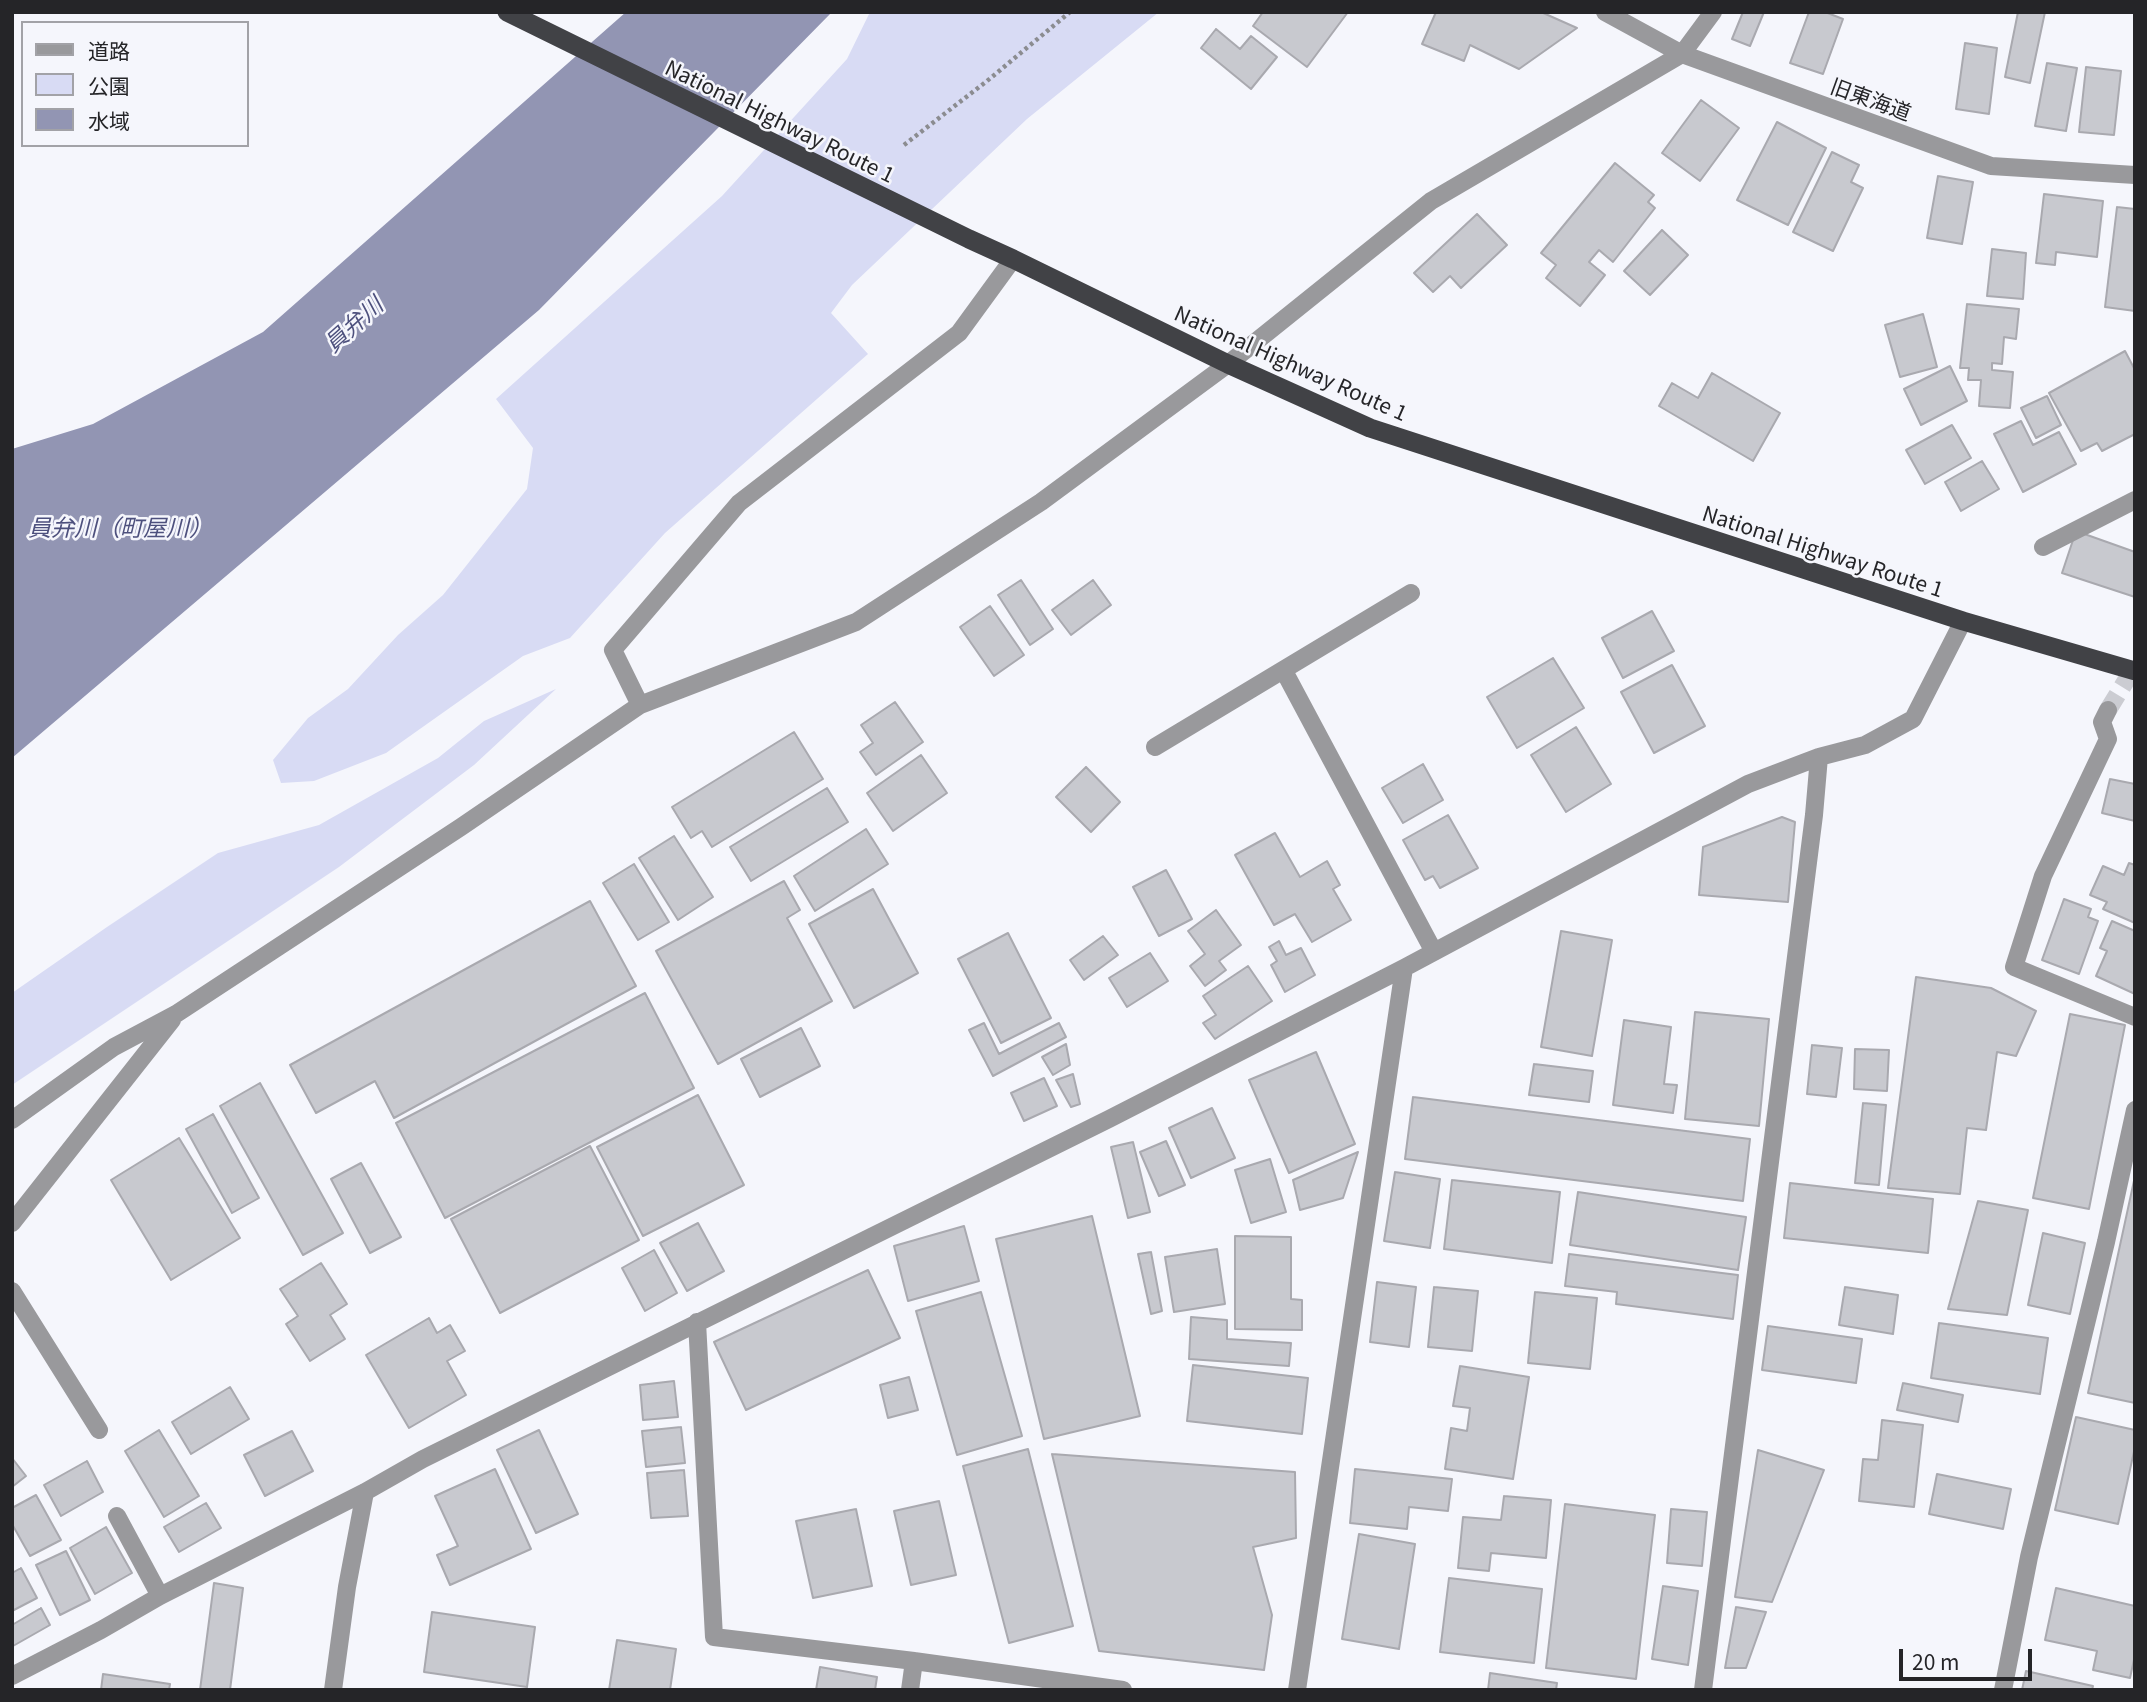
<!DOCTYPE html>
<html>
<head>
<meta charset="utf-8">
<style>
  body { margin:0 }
  #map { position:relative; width:2147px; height:1702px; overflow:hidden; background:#f5f6fc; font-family:Georgia,"Noto Sans JP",serif }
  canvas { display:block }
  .frame { position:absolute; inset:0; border:14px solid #252528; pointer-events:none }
  .legend { position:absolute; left:21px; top:21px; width:228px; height:126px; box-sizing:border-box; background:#f5f6fc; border:2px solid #a2a2a7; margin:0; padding:9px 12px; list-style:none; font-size:21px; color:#252528 }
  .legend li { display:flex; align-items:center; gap:14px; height:35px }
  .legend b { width:35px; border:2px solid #a2a2a7 }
  .scale { position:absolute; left:1899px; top:1649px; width:133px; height:32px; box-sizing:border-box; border:4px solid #252528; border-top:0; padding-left:9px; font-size:21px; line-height:24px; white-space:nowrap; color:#252528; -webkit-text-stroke:5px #f5f6fc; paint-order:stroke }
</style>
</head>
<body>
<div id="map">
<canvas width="2147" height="1702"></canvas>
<div class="frame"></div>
<ul class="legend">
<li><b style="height:9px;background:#99999c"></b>道路</li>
<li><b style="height:19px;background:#d8dbf4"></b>公園</li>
<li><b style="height:19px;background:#9295b3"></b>水域</li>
</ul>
<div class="scale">20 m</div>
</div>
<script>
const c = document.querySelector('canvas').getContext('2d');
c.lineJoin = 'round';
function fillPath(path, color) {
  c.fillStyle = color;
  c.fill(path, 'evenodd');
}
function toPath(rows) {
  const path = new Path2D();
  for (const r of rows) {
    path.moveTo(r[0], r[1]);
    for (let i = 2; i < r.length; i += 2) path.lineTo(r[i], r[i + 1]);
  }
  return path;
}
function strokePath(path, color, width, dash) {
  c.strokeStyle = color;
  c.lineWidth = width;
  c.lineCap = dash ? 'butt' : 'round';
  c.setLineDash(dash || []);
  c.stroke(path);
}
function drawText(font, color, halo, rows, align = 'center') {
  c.font = font + ' Georgia,"Noto Sans JP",serif';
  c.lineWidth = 5;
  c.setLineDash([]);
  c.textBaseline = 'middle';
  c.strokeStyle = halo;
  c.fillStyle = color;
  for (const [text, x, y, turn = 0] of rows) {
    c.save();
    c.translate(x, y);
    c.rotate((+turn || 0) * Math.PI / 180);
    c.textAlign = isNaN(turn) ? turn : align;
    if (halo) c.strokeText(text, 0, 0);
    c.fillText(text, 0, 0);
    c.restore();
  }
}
fillPath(toPath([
  [870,12,1159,12,1027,119,852,285,831,313,868,354,665,533,570,638,523,656,386,753,314,781,281,783,273,760,308,718,348,689,398,635,443,595,527,489,533,448,496,399,722,196,847,59],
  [556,689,474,765,339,867,12,1085,12,993,107,927,218,853,319,825,438,758,484,721]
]), '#d8dbf4');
fillPath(toPath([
  [626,12,832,12,539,310,12,758,12,449,93,424,263,332]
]), '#9295b3');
const building = toPath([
  [1263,12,1348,12,1307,67,1253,26,1263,12],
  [1436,12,1541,12,1577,28,1519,69,1470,45,1464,61,1422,44,1436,12],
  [1743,12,1764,12,1750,46,1732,39,1743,12],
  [1809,12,1825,12,1843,19,1823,74,1790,63,1809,12],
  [2018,12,2045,12,2030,83,2005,77,2018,12],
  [1216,29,1240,49,1251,36,1277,57,1251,89,1201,48,1216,29],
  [1965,43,1997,48,1989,114,1956,109,1965,43],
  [2047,63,2077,68,2066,131,2035,126,2047,63],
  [2086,67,2121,71,2114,135,2079,132,2086,67],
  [1701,100,1739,128,1700,181,1662,153,1701,100],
  [1777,122,1826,148,1788,225,1737,200,1777,122],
  [1832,152,1859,165,1851,182,1863,188,1833,251,1793,232,1832,152],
  [1615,163,1654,195,1648,202,1655,208,1613,262,1599,250,1589,262,1605,275,1580,306,1546,278,1556,265,1541,253,1615,163],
  [1938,176,1973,182,1962,244,1927,238,1938,176],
  [2044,194,2103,201,2097,257,2056,252,2055,265,2036,263,2044,194],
  [2117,207,2135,209,2135,311,2105,307,2117,207],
  [1477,214,1507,245,1461,288,1450,276,1433,292,1414,273,1477,214],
  [1662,230,1688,255,1650,295,1624,271,1662,230],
  [1992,249,2026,253,2023,299,1987,296,1992,249],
  [1967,304,2019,309,2016,339,2004,337,2002,364,1992,363,1992,370,2013,372,2010,408,1979,406,1981,380,1968,380,1969,368,1960,368,1967,304],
  [1923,314,1937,367,1900,377,1885,325,1923,314],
  [2125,351,2135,370,2135,434,2102,451,2097,443,2081,451,2049,393,2125,351],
  [1950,366,1967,401,1921,425,1904,389,1950,366],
  [1712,373,1780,413,1753,461,1659,406,1672,383,1698,398,1712,373],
  [2047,396,2061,425,2036,438,2021,408,2047,396],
  [2021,421,2033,445,2059,432,2076,464,2023,492,1994,434,2021,421],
  [1952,425,1971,458,1925,484,1906,450,1952,425],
  [1982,461,1999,489,1961,511,1945,482,1982,461],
  [2076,531,2135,552,2135,597,2062,573,2076,531],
  [1021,580,1053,629,1030,645,998,595,1021,580],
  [1093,580,1111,605,1071,635,1052,610,1093,580],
  [990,606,1024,655,994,676,960,627,990,606],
  [1652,611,1674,651,1623,678,1602,638,1652,611],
  [1553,658,1584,708,1517,748,1487,697,1553,658],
  [1672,665,1705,726,1654,753,1621,692,1672,665],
  [895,702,923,742,876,775,860,752,873,743,861,725,895,702],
  [1576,727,1611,784,1566,812,1531,755,1576,727],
  [794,732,823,779,712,847,702,831,691,838,672,807,794,732],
  [921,755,947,793,893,831,867,793,921,755],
  [1423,764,1443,800,1403,823,1382,788,1423,764],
  [1086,767,1120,802,1091,832,1056,797,1086,767],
  [2110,779,2135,784,2135,821,2102,813,2110,779],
  [827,788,848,822,751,881,730,847,827,788],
  [1448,815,1478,868,1440,888,1433,876,1425,880,1403,840,1448,815],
  [1782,817,1795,822,1788,902,1699,895,1703,847,1782,817],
  [866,829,888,864,815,911,794,876,866,829],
  [1275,833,1300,877,1327,861,1340,885,1333,889,1351,920,1312,942,1295,914,1274,925,1235,855,1275,833],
  [674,836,713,897,678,920,639,858,674,836],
  [2129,863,2135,865,2135,923,2103,909,2107,902,2090,895,2103,866,2124,875,2129,863],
  [634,864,669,922,638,940,603,883,634,864],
  [1166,870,1192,919,1159,936,1133,887,1166,870],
  [784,881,800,910,787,918,832,1001,718,1064,656,951,784,881],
  [873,889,918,973,854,1008,809,924,873,889],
  [2064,899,2091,909,2088,917,2098,921,2079,974,2042,960,2064,899],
  [590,901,636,986,394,1118,375,1081,316,1113,290,1065,590,901],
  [1216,910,1241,945,1219,961,1226,970,1205,986,1190,966,1205,954,1188,931,1216,910],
  [2112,921,2135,931,2135,994,2096,976,2107,951,2100,948,2112,921],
  [1561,931,1612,940,1592,1056,1541,1047,1561,931],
  [1008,933,1051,1018,1001,1043,958,959,1008,933],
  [1103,936,1118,955,1084,980,1070,960,1103,936],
  [1279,941,1286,955,1301,948,1315,975,1285,992,1271,965,1277,961,1269,947,1279,941],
  [1150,953,1168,981,1127,1007,1109,978,1150,953],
  [1248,966,1272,1001,1215,1039,1203,1023,1216,1015,1203,996,1248,966],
  [1916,977,1991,988,2036,1011,2016,1056,1997,1052,1986,1130,1967,1128,1960,1194,1888,1188,1916,977],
  [645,993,694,1088,445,1218,396,1123,645,993],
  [1695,1012,1769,1019,1759,1126,1685,1119,1695,1012],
  [2070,1014,2125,1025,2089,1209,2033,1198,2070,1014],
  [1624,1020,1671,1027,1664,1084,1677,1085,1673,1113,1613,1105,1624,1020],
  [984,1023,999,1054,1059,1023,1066,1037,993,1076,969,1030,984,1023],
  [801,1028,820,1066,760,1097,741,1059,801,1028],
  [1066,1044,1070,1065,1053,1075,1042,1057,1066,1044],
  [1812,1045,1842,1048,1836,1097,1807,1094,1812,1045],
  [1855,1049,1889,1050,1887,1091,1854,1089,1855,1049],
  [1316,1052,1355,1144,1289,1173,1249,1080,1316,1052],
  [1534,1064,1593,1071,1589,1102,1529,1095,1534,1064],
  [1073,1074,1080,1104,1071,1107,1056,1080,1073,1074],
  [1044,1078,1057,1106,1024,1121,1011,1093,1044,1078],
  [260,1083,343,1233,303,1255,220,1106,260,1083],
  [698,1095,744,1185,643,1236,597,1147,698,1095],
  [1413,1097,1750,1139,1743,1201,1405,1159,1413,1097],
  [1863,1103,1886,1105,1879,1185,1855,1183,1863,1103],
  [1212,1108,1235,1158,1191,1178,1169,1128,1212,1108],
  [213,1114,259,1198,232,1213,186,1129,213,1114],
  [179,1138,240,1238,171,1280,111,1180,179,1138],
  [1166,1141,1185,1185,1159,1196,1140,1152,1166,1141],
  [1133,1142,1150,1212,1128,1218,1111,1147,1133,1142],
  [590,1146,639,1240,500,1313,451,1219,590,1146],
  [1358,1152,1343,1198,1300,1210,1293,1180,1358,1152],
  [1270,1159,1286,1212,1251,1223,1235,1170,1270,1159],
  [361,1163,401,1237,370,1253,331,1179,361,1163],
  [1395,1172,1440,1179,1430,1248,1384,1241,1395,1172],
  [2135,1176,2135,1403,2088,1393,2135,1176],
  [1452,1180,1560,1192,1552,1263,1444,1249,1452,1180],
  [1790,1183,1933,1199,1928,1253,1784,1238,1790,1183],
  [1578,1192,1746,1217,1738,1270,1570,1245,1578,1192],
  [1978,1201,2028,1210,2007,1315,1948,1309,1978,1201],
  [1092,1216,1140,1416,1044,1439,996,1239,1092,1216],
  [698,1223,724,1271,687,1291,660,1243,698,1223],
  [964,1226,979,1281,908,1301,894,1246,964,1226],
  [2043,1233,2085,1243,2070,1314,2028,1305,2043,1233],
  [1235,1236,1291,1237,1291,1299,1302,1300,1302,1330,1235,1329,1235,1236],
  [1217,1249,1225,1304,1174,1312,1165,1257,1217,1249],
  [654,1250,677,1293,645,1311,622,1268,654,1250],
  [1151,1252,1162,1311,1151,1314,1138,1254,1151,1252],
  [1569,1254,1738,1275,1733,1319,1616,1304,1617,1292,1565,1286,1569,1254],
  [321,1263,347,1304,330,1315,345,1339,310,1361,286,1324,298,1316,280,1289,321,1263],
  [868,1270,900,1338,746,1410,714,1342,868,1270],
  [1377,1282,1416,1287,1409,1347,1370,1342,1377,1282],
  [1434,1287,1478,1291,1472,1351,1428,1347,1434,1287],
  [1845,1287,1898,1295,1893,1334,1839,1325,1845,1287],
  [981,1292,1022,1436,957,1455,916,1311,981,1292],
  [1535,1292,1597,1298,1590,1369,1528,1363,1535,1292],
  [1191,1317,1227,1320,1227,1339,1291,1343,1289,1366,1189,1359,1191,1317],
  [429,1318,437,1333,450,1325,465,1351,447,1361,466,1395,409,1428,366,1355,429,1318],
  [1939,1323,2048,1338,2040,1394,1931,1378,1939,1323],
  [1768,1326,1862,1339,1856,1383,1762,1370,1768,1326],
  [1193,1365,1308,1378,1302,1434,1187,1421,1193,1365],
  [1460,1366,1529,1377,1513,1479,1445,1469,1451,1428,1467,1431,1470,1408,1453,1406,1460,1366],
  [909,1377,918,1410,888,1418,880,1385,909,1377],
  [674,1381,678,1417,643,1420,640,1385,674,1381],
  [1903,1383,1963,1395,1958,1422,1897,1410,1903,1383],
  [230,1387,249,1419,191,1454,172,1422,230,1387],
  [2076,1417,2135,1430,2135,1447,2118,1524,2055,1510,2076,1417],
  [1882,1420,1923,1425,1914,1507,1859,1501,1863,1459,1878,1460,1882,1420],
  [681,1427,685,1463,646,1467,642,1431,681,1427],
  [159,1430,199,1496,164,1517,125,1451,159,1430],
  [539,1430,578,1514,536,1533,497,1450,539,1430],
  [292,1431,313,1471,265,1496,244,1455,292,1431],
  [1028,1449,1073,1626,1009,1643,963,1466,1028,1449],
  [1758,1450,1824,1470,1772,1602,1735,1597,1758,1450],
  [1052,1454,1295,1472,1296,1538,1253,1547,1272,1615,1264,1670,1099,1651,1052,1454],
  [12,1458,26,1476,12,1487,12,1458],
  [87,1461,103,1492,61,1516,44,1485,87,1461],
  [495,1469,531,1549,450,1585,437,1555,458,1546,435,1496,495,1469],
  [1355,1469,1452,1479,1448,1511,1409,1507,1407,1529,1350,1523,1355,1469],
  [684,1470,688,1516,651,1518,647,1473,684,1470],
  [1937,1474,2011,1489,2003,1529,1929,1514,1937,1474],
  [36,1495,61,1540,30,1556,12,1524,12,1508,36,1495],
  [1504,1496,1551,1500,1546,1558,1491,1553,1489,1571,1458,1568,1463,1517,1501,1520,1504,1496],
  [939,1501,956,1575,911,1585,894,1511,939,1501],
  [206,1503,221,1528,179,1552,164,1527,206,1503],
  [1565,1504,1655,1515,1636,1679,1546,1668,1565,1504],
  [856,1509,872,1586,813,1598,796,1521,856,1509],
  [1671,1509,1707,1512,1702,1566,1667,1563,1671,1509],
  [106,1527,132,1573,95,1594,70,1548,106,1527],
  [1359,1534,1415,1544,1399,1649,1342,1639,1359,1534],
  [66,1551,90,1600,60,1615,36,1565,66,1551],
  [21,1568,37,1598,12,1611,12,1573,21,1568],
  [1449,1578,1542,1589,1534,1663,1440,1652,1449,1578],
  [214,1583,243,1588,230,1690,200,1690,214,1583],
  [1663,1586,1698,1591,1688,1665,1652,1659,1663,1586],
  [2056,1588,2135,1606,2135,1655,2130,1678,2093,1670,2097,1651,2045,1640,2056,1588],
  [1736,1607,1766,1612,1746,1668,1725,1668,1736,1607],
  [41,1608,50,1625,13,1646,12,1625,41,1608],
  [432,1612,535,1627,527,1687,424,1672,432,1612],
  [617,1640,676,1649,670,1690,609,1690,617,1640],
  [820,1667,877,1677,875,1690,816,1690,820,1667],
  [2026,1671,2093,1686,2092,1690,2022,1690,2026,1671],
  [1490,1673,1557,1683,1556,1690,1488,1690,1490,1673],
  [103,1674,170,1684,169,1690,101,1690,103,1674]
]);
fillPath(building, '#c8c9cf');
strokePath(building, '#a9a9af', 2);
strokePath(toPath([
  [2108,710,2135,666]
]), '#cbccd2', 18, [18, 9]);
strokePath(toPath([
  [904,145,987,81,1070,12]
]), '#8b8c90', 4.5, [3.5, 3.5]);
strokePath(toPath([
  [2043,547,2135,500]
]), '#99999c', 18);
strokePath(toPath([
  [1605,12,1682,54,1991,166,2135,175],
  [1284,671,1434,952],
  [640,705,613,650,739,503,959,333,1013,259],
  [2108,710,2102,722,2108,739,2043,876,2014,967,2135,1017],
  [1155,747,1411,593],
  [12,1120,114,1047,176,1014,461,827,640,705,856,622,1041,502,1228,364,1431,201,1682,54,1713,12],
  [12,1223,172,1020],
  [12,1291,99,1430],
  [697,1322,714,1637,914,1661,1123,1690],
  [117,1516,160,1596],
  [12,1676,101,1630,160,1596,365,1492,423,1459,1109,1119,1404,968,1748,784,1819,757,1865,745,1913,719,1963,621],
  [333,1690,347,1587,365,1492],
  [910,1690,914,1661],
  [1297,1690,1404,968],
  [1703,1690,1814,815,1819,757],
  [2003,1690,2029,1557,2106,1242,2135,1110]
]), '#99999c', 18);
strokePath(toPath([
  [507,12,969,239,1013,259,1228,364,1370,428,1963,621,2135,671]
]), '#414246', 19);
drawText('21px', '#252528', '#f5f6fc', [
  ["旧東海道",1871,99,20],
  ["National Highway Route 1",780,121,26],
  ["National Highway Route 1",1291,363,24],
  ["National Highway Route 1",1823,551,18]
]);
drawText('italic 23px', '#4d507d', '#f5f6fc', [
  ["員弁川",353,324,-42],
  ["員弁川（町屋川）",120,527]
]);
</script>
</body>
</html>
